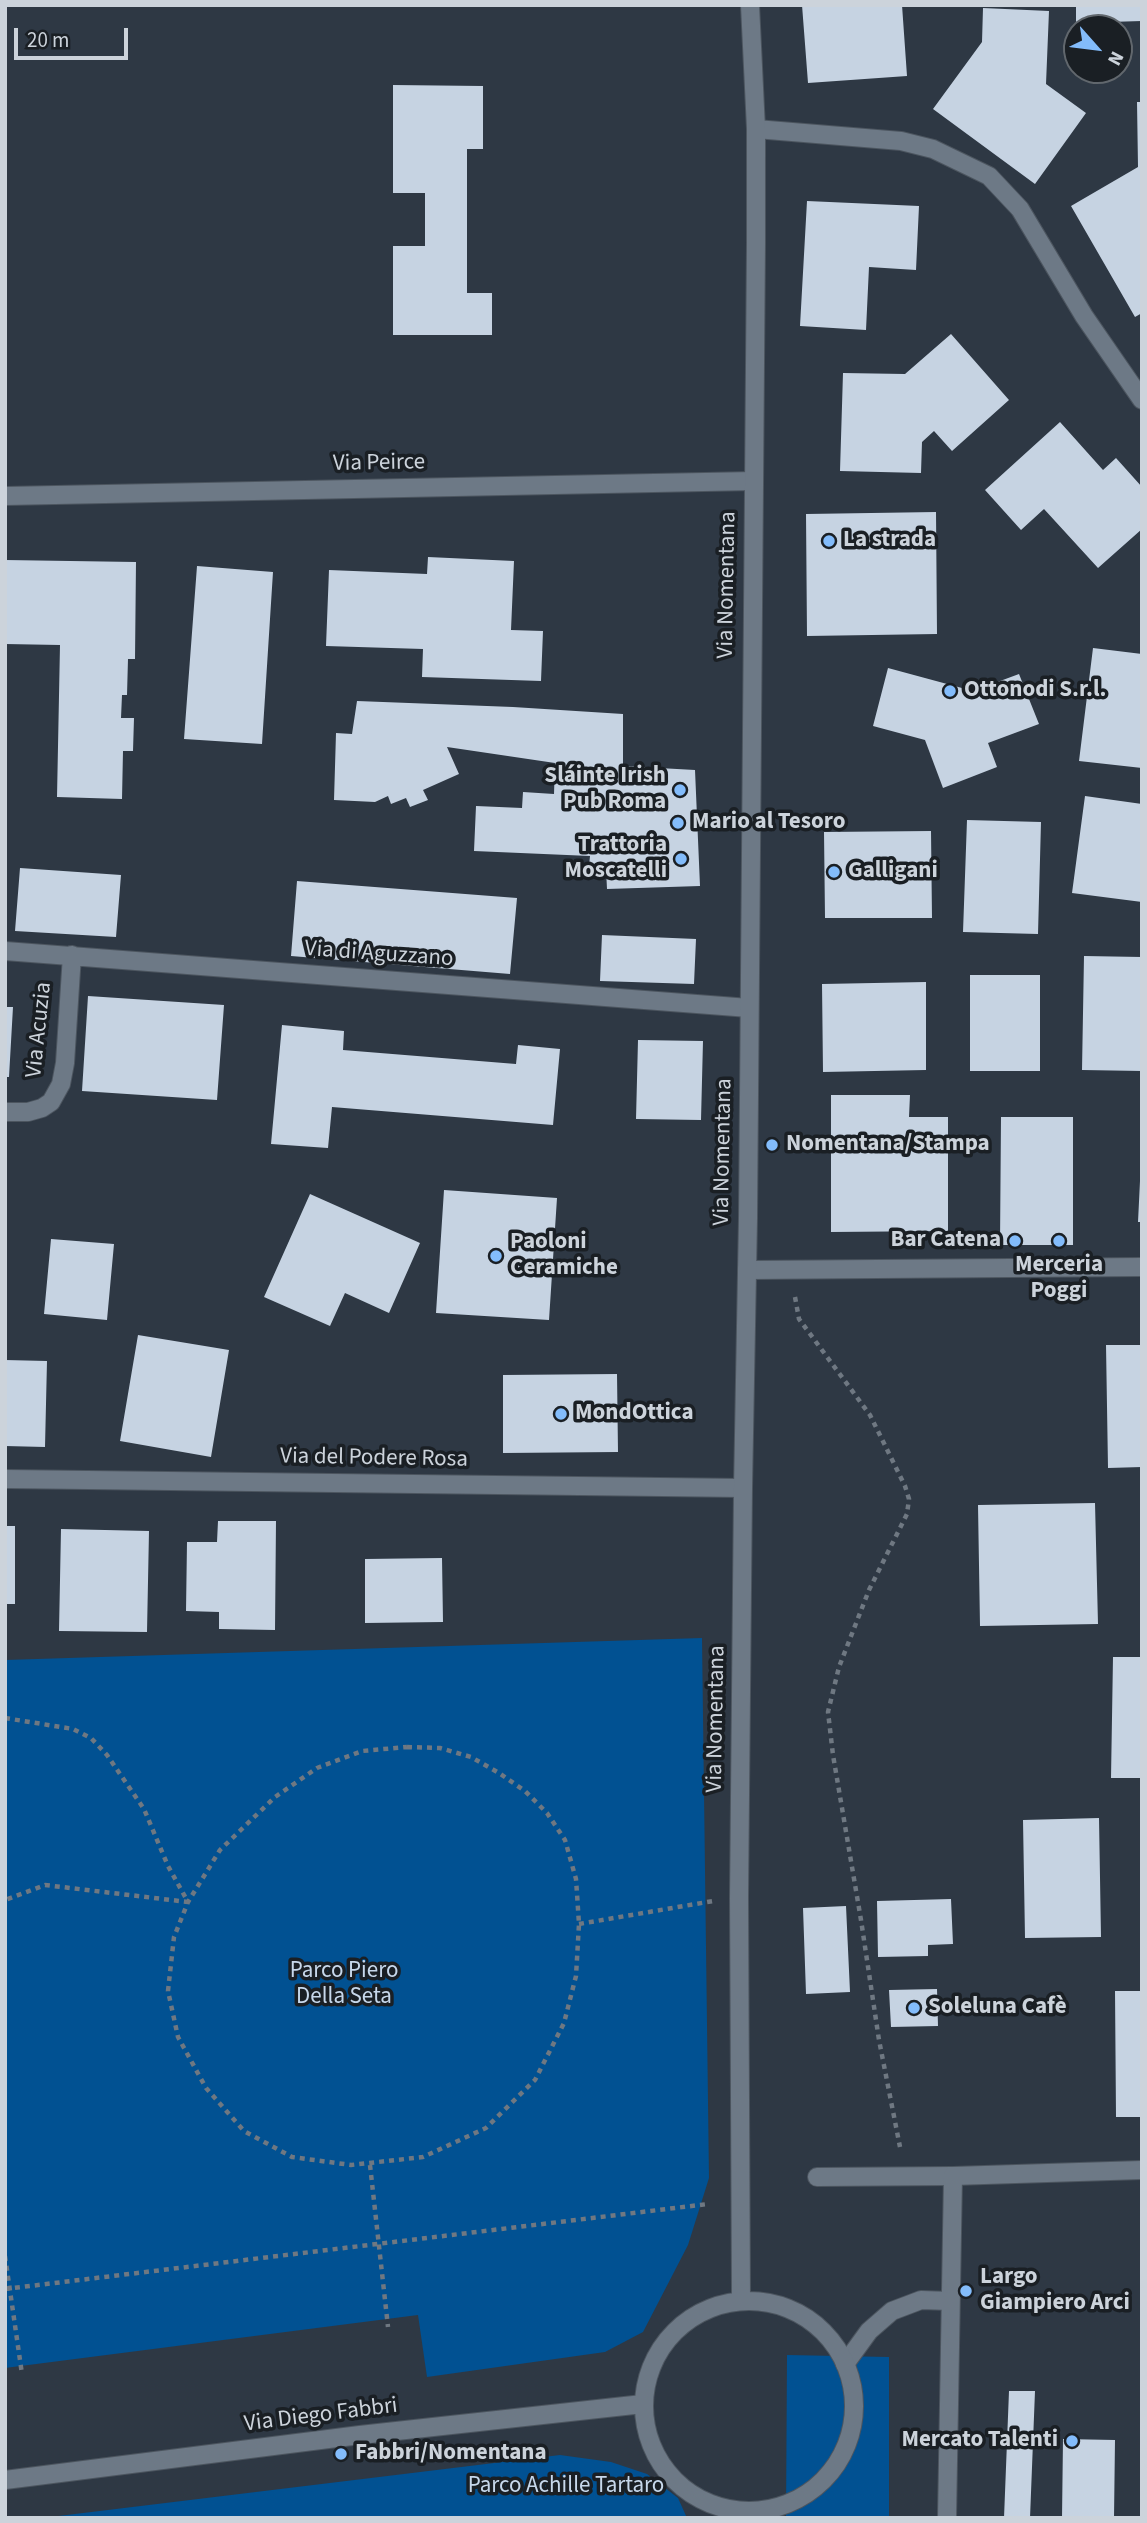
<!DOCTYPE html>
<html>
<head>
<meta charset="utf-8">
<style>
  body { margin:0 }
  #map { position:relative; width:1147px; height:2523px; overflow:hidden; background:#2e3844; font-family:"Source Sans 3",sans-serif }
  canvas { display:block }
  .frame { position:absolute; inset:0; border:7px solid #ccd3db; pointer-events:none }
  .north { position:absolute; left:1063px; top:14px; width:70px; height:70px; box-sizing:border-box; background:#1a1f24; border:2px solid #61676d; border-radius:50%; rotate:118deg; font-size:19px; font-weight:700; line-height:28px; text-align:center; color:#ccd3db }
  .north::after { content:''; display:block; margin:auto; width:24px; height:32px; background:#83bcfb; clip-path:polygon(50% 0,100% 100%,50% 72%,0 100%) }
  .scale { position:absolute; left:14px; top:28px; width:114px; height:32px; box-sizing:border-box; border:4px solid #ccd3db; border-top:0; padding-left:9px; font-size:21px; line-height:24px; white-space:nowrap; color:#ccd3db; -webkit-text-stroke:5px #1a1f24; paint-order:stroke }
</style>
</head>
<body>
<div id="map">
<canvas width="1147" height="2523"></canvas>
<div class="frame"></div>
<div class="north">N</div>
<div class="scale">20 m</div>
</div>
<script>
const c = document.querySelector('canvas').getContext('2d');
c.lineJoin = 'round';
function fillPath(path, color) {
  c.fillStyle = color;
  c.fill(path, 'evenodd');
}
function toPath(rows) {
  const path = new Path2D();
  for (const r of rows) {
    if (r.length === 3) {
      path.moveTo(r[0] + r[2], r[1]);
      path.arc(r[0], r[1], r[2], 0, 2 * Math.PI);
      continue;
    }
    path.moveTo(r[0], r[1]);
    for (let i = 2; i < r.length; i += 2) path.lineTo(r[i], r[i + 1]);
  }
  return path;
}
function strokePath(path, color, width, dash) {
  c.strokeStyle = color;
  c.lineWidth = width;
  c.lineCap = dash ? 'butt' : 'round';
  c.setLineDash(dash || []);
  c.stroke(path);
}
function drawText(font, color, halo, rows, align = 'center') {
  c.font = font + ' "Source Sans 3",sans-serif';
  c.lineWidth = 7;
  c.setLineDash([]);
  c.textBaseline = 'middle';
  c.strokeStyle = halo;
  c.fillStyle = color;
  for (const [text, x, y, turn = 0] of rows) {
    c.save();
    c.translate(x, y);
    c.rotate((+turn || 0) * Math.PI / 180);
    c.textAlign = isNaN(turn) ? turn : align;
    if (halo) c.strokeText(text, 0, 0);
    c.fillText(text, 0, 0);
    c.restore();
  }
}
fillPath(toPath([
  [702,1638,709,2178,688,2245,643,2332,605,2352,427,2377,418,2315,5,2368,5,1660],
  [787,2355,889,2357,889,2518,786,2518],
  [560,2455,611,2462,647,2474,678,2498,687,2518,42,2518]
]), '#015192');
fillPath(toPath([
  [802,5,902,5,907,76,808,83],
  [1076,5,1142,5,1142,21,1076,23],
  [983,8,1049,11,1046,84,1086,113,1035,184,933,109,982,42],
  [393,85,483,86,483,149,467,149,467,293,492,293,492,335,393,335,393,246,425,246,425,193,393,193],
  [1137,102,1142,102,1142,313,1135,317,1071,206,1138,167],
  [807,201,919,206,916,270,869,267,866,330,800,326],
  [951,334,1009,400,952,451,934,431,922,442,921,473,840,471,843,373,905,374],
  [1060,422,1103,470,1116,458,1142,487,1142,529,1098,568,1044,509,1021,530,985,490],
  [936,512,937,634,807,636,806,514],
  [428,557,514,561,511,630,543,631,541,681,422,677,423,649,326,646,329,570,427,574],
  [5,560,136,562,135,659,128,659,127,695,122,695,121,718,134,718,133,751,123,751,122,799,57,797,60,645,5,644],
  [197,566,273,572,262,744,184,739],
  [1093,648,1142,654,1142,768,1079,761],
  [888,668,973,691,1019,674,1039,724,988,743,997,767,943,788,925,740,873,726],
  [357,701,513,707,623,714,623,766,695,770,700,886,607,889,606,869,589,866,590,856,474,851,476,806,522,808,523,792,554,794,555,763,447,747,459,774,423,790,428,800,410,807,406,798,391,804,388,796,375,802,334,800,336,733,352,734],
  [1085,796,1142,804,1142,902,1072,893],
  [967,820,1041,822,1038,934,963,932],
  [931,831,932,918,825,918,824,832],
  [20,868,121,875,116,937,15,931],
  [297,881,517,898,510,974,291,956],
  [602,935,696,939,694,984,600,981],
  [1084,956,1142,957,1142,1071,1082,1070],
  [970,975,1040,975,1040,1071,970,1071],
  [926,982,926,1070,823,1072,822,984],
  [88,996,224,1005,217,1100,82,1091],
  [5,1007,13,1007,9,1077,5,1077],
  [282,1025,344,1031,343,1050,516,1064,518,1045,560,1049,553,1125,332,1107,328,1148,271,1144],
  [638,1040,703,1041,701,1120,636,1119],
  [831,1095,910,1095,909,1117,948,1117,948,1231,831,1232],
  [1001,1117,1073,1117,1073,1245,1000,1245],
  [1140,1181,1142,1181,1142,1222,1138,1222],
  [444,1190,557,1198,549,1320,436,1313],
  [310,1194,420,1243,389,1313,345,1293,330,1326,264,1297],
  [51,1239,114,1244,107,1320,44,1314],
  [138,1335,229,1350,211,1457,120,1441],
  [1106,1345,1142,1345,1142,1467,1108,1468],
  [5,1360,47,1361,45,1447,5,1446],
  [617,1374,618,1452,503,1453,503,1375],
  [1095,1503,1098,1624,980,1626,978,1505],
  [218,1521,276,1521,275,1630,219,1629,219,1612,186,1611,187,1542,217,1542],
  [5,1526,15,1526,15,1604,5,1604],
  [61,1529,149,1531,147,1632,59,1631],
  [442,1558,443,1622,365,1623,365,1559],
  [1113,1657,1142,1657,1142,1778,1111,1778],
  [1099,1818,1101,1937,1025,1938,1023,1820],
  [951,1899,953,1944,928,1945,928,1956,878,1957,877,1901],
  [846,1906,850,1992,806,1994,803,1908],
  [937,1989,938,2026,891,2027,889,1990],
  [1115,1991,1142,1991,1142,2117,1116,2117],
  [1009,2391,1035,2391,1030,2518,1004,2518],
  [1063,2439,1115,2440,1114,2518,1062,2518]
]), '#c6d3e2');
const lane = toPath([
  [817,2177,953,2176]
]);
const street = toPath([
  [756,129,901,141,933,149,989,176,1020,209,1084,316,1142,400],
  [5,496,754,481],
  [5,951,749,1008],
  [5,1112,28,1112,42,1108,51,1102,61,1084,65,1063,72,955],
  [747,1270,1142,1267],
  [5,1479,743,1488],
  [845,2364,869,2331,892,2311,921,2300,950,2301],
  [947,2518,953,2176,1142,2170]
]);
const secondary = toPath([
  [741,2300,739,1898,743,1488,748,1218,756,242,756,129,750,5],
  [749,2406,105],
  [5,2480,360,2435,643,2404]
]);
strokePath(lane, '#4c555f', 20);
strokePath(street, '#4c555f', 20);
strokePath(secondary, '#4c555f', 20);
strokePath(toPath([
  [795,1297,799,1319,870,1415,905,1486,909,1499,907,1514,869,1590,839,1667,828,1712,833,1755,861,1920,879,2040,900,2147],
  [5,1718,73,1729,91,1738,107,1755,144,1809,168,1866,188,1902,45,1885,5,1900],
  [407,1747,440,1748,471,1757,499,1773,525,1791,547,1813,565,1840,576,1879,579,1924,576,1976,564,2023,535,2080,486,2128,423,2157,351,2165,292,2157,244,2131,206,2088,178,2037,168,1991,174,1937,188,1902,220,1850,275,1797,317,1768,362,1751,407,1747],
  [579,1924,713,1901],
  [370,2165,388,2327],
  [5,2256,22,2374],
  [5,2289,708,2204]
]), '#6f7882', 4.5, [5, 5]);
strokePath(lane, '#6d7986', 18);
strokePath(street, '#6d7986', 18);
strokePath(secondary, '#6d7986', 18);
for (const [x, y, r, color] of [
  [829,541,7,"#83bcfb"],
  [950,691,7,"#83bcfb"],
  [680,790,7,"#83bcfb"],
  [678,823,7,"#83bcfb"],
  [681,859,7,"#83bcfb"],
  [834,872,7,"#83bcfb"],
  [772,1145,7,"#83bcfb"],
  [1015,1241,7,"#83bcfb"],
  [1059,1241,7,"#83bcfb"],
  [496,1256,7,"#83bcfb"],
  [561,1414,7,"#83bcfb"],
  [914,2008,7,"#83bcfb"],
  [966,2291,7,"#83bcfb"],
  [1072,2441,7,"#83bcfb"],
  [341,2454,7,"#83bcfb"]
]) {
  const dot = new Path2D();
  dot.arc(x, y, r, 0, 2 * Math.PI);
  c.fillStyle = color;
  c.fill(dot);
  strokePath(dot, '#1a1f24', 2.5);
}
drawText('23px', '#ccd3db', '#1a1f24', [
  ["Via Peirce",379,464,-1],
  ["Via Nomentana",728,585,-89],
  ["Via di Aguzzano",379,955,4],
  ["Via Acuzia",40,1030,-84],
  ["Via Nomentana",724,1152,-89],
  ["Via del Podere Rosa",374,1459,1],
  ["Via Nomentana",717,1719,-89],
  ["Via Diego Fabbri",321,2416,-7]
]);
drawText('bold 23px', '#ccd3db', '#1a1f24', [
  ["La strada",843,541],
  ["Ottonodi S.r.l.",964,691],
  ["Sláinte Irish",666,777,"right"],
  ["Pub Roma",666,803,"right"],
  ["Mario al Tesoro",692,823],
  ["Trattoria",667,846,"right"],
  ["Moscatelli",667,872,"right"],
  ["Galligani",848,872],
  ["Nomentana/Stampa",786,1145],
  ["Bar Catena",1001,1241,"right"],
  ["Paoloni",510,1243],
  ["Ceramiche",510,1269],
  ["Merceria",1059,1266,"center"],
  ["Poggi",1059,1292,"center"],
  ["MondOttica",575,1414],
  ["Soleluna Cafè",928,2008],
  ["Largo",980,2278],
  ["Giampiero Arci",980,2304],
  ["Mercato Talenti",1058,2441,"right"],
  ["Fabbri/Nomentana",355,2454]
], 'left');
drawText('23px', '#c7d8eb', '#1a1f24', [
  ["Parco Piero",344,1972],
  ["Della Seta",344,1998],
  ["Parco Achille Tartaro",566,2487]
]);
</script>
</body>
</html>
